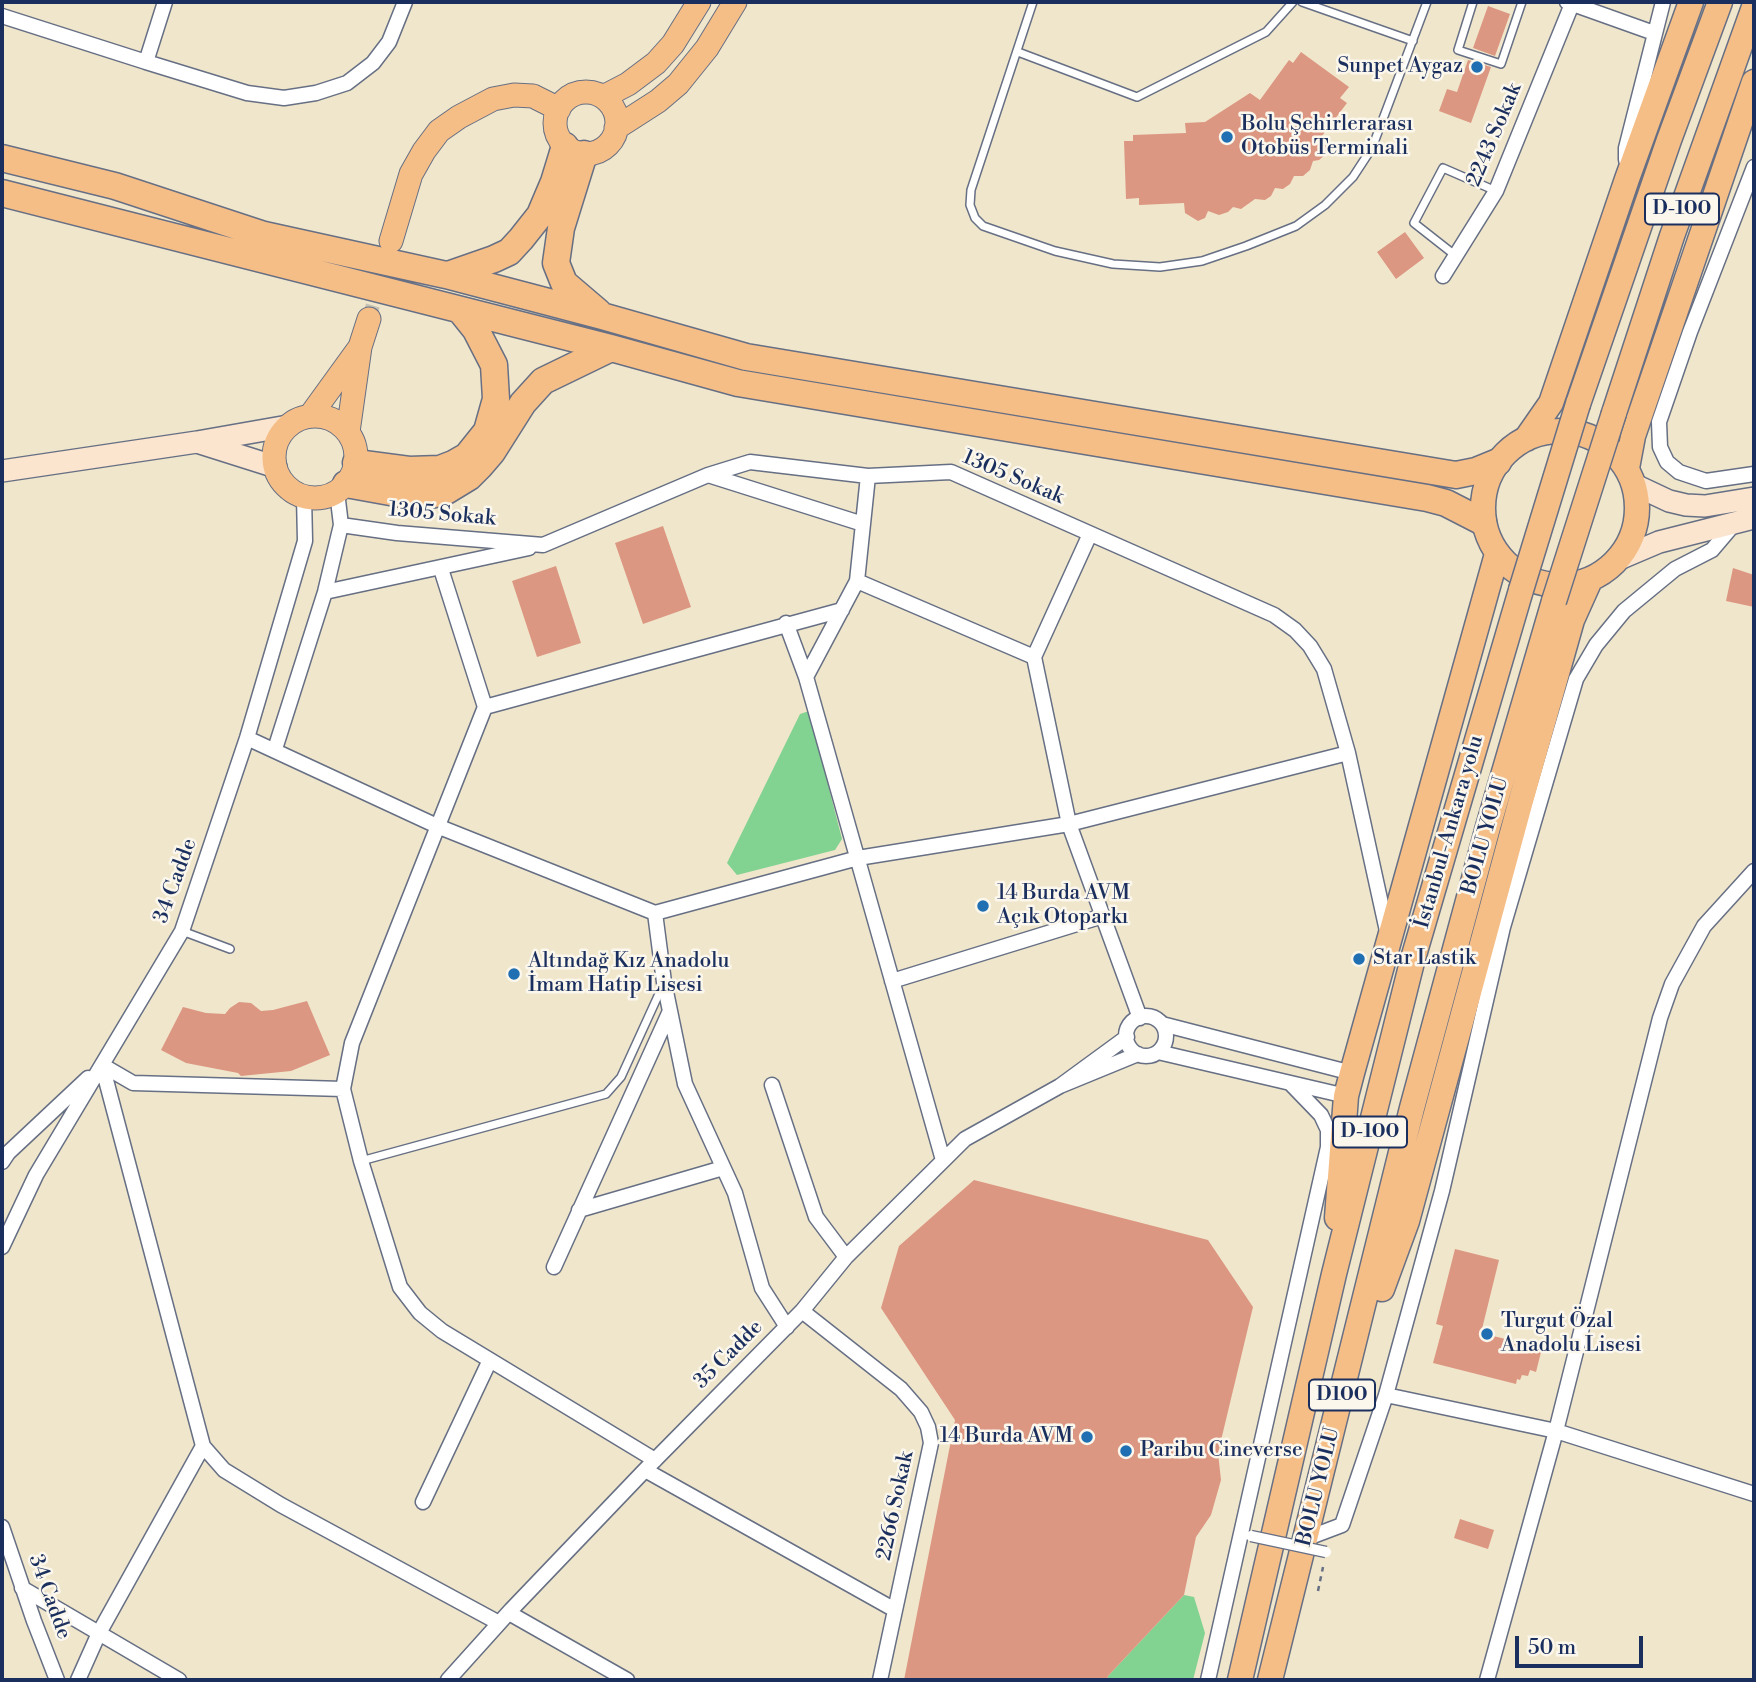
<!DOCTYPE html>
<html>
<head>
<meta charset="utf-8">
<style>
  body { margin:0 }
  #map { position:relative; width:1756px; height:1682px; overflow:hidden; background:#f0e6cb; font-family:"Libre Bodoni",serif }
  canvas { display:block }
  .frame { position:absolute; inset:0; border:4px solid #1b2f5e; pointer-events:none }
  .scale { position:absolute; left:1515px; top:1636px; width:128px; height:32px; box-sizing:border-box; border:4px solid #1b2f5e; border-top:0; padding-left:9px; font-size:21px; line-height:24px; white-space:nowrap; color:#1b2f5e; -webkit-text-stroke:5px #fbf7ec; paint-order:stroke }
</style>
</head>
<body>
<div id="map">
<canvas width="1756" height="1682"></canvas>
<div class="frame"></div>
<div class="scale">50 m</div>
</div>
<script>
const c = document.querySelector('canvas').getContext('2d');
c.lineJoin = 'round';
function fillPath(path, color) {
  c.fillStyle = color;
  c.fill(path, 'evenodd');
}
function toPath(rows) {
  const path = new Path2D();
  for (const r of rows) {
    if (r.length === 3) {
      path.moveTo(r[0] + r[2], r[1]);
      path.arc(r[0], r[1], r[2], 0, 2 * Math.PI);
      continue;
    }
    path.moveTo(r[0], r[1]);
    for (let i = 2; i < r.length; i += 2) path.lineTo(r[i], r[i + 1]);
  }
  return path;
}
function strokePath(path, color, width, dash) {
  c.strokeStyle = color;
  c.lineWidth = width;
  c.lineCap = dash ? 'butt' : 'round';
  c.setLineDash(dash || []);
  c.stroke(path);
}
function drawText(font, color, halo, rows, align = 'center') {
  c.font = font + ' "Libre Bodoni",serif';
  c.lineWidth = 5;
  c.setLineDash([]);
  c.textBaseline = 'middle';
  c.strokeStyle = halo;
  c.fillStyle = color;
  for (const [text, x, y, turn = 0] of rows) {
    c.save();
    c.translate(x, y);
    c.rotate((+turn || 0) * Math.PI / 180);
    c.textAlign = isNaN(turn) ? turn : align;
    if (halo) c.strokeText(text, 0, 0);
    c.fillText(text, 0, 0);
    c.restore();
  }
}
fillPath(toPath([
  [809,711,842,839,835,850,737,875,727,863,800,714],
  [1184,1595,1194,1597,1205,1633,1193,1680,1107,1680,1108,1676]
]), '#82d292');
fillPath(toPath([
  [1488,6,1510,14,1495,56,1473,48],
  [1301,52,1349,87,1340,98,1347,103,1319,140,1327,146,1325,155,1319,160,1313,161,1310,170,1303,176,1294,176,1290,184,1283,189,1275,188,1271,196,1265,200,1255,199,1241,209,1233,207,1228,212,1219,215,1208,211,1205,218,1198,221,1185,213,1184,203,1139,205,1139,198,1126,199,1124,141,1133,141,1133,135,1186,133,1185,123,1205,122,1250,93,1260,100,1289,60,1293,63],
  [1468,60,1491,67,1471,123,1439,111,1447,89,1457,92],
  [1405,232,1424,258,1396,279,1377,252],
  [663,526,691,607,643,624,615,543],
  [556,566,581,643,537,657,512,581],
  [1733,568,1754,575,1754,607,1726,601],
  [307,1001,330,1055,291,1071,241,1076,238,1073,186,1063,161,1050,183,1007,206,1013,225,1014,230,1008,239,1002,251,1003,261,1011,273,1010],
  [974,1180,1208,1240,1253,1307,1218,1453,1221,1480,1211,1515,1196,1537,1184,1595,1108,1676,1107,1680,904,1680,955,1420,881,1308,899,1246],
  [1455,1249,1499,1260,1481,1333,1542,1348,1536,1372,1530,1370,1528,1376,1522,1375,1520,1380,1517,1379,1516,1384,1433,1363,1443,1326,1436,1324],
  [1460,1519,1494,1530,1488,1549,1454,1538]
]), '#dc9782');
strokePath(toPath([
  [369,319,387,256]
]), '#c5c1b5', 14, [14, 7]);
const service = toPath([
  [1033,2,971,190,970,205,975,218,983,226,1055,251,1113,264,1160,267,1202,261,1246,246,1296,226,1325,205,1353,177,1372,148,1427,2],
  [1302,2,1413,41],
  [1473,2,1458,50,1501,64,1522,2],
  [1018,52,1137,97,1266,32,1293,2],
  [1456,256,1414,223,1443,168,1496,191],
  [182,931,230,949],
  [361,1161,606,1094,621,1077,663,985]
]);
const minor = toPath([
  [1567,2,1654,33],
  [2,16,146,62,165,2],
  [146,62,247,93,284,98,316,93,347,83,373,63,389,42,405,2],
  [1626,160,1626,148,1663,2],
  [1754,167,1690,332,1659,422,1660,447,1667,462,1679,472,1706,481,1754,474],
  [1443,276,1496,191,1572,4],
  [708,475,863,524],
  [341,525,397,533,543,545,708,475,750,462,868,476,951,472,1274,615,1295,630,1310,646,1324,669,1348,753,1387,931],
  [1090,534,1034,657,1069,824,1140,1018],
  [441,569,485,707],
  [857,581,1034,657],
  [325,592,529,548],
  [786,623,806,677,943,1160],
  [806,677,857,581,868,476],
  [247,738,437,826,655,913,858,858,1069,824,1348,753],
  [275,749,325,592,341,525,337,492],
  [655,913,664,982,685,1084,735,1193,762,1288,787,1327],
  [892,981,1103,916],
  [1146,1036,20],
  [1162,1024,1352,1073],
  [1127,1037,1060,1086,1138,1054],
  [1158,1052,1346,1096],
  [102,1065,203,1446,224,1470,281,1505,499,1623],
  [102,1065,133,1083,343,1089],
  [772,1085,816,1217,846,1257],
  [2,1162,8,1153,88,1078],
  [579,1210,723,1168],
  [2,1247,36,1175,182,931,247,738,305,541,304,496],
  [554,1267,670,1011],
  [802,1311,901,1389,921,1412,928,1427,931,1443,880,1680],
  [1386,1395,1556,1431,1754,1494],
  [655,1460,442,1331,420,1313,400,1287,361,1161,343,1089,352,1043,485,707,842,610],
  [645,1470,895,1610],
  [423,1502,490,1360],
  [2,1527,34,1621,57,1680],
  [1305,1539,1342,1525,1386,1395,1442,1191,1503,927,1576,679,1596,645,1624,611,1675,569,1712,550,1735,523],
  [22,1588,179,1680],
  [509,1613,627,1680],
  [78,1680,99,1633,203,1446],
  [448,1680,511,1610,645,1470,802,1311,846,1257,965,1139,1060,1086],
  [1208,1680,1328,1147,1328,1130,1321,1115,1292,1085],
  [1487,1680,1556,1431,1660,1018,1672,984,1704,926,1754,871]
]);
const secondary = toPath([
  [276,467,197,442,288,426],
  [2,471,197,442],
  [1635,485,1669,501,1686,505,1705,506,1754,498],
  [1619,559,1659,542,1754,518]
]);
const primary = toPath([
  [586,123,31],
  [603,97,628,84,656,63,673,44,699,2],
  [616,128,658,101,678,84,707,48,735,2],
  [391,241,411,174,424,151,439,131,459,117,493,99,514,95,533,96,559,109],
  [360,347,369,319],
  [310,416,360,347,348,432],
  [315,457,41]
]);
const trunk = toPath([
  [1578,404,1669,140,1720,2],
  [1614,413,1672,236,1754,7],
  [1560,508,77],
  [1526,439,1551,403,1627,179,1691,2],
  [1627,468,1633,436,1754,82],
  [1337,1218,1346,1096,1352,1073,1497,554],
  [1382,1289,1407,1221,1520,804,1572,620,1590,580],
  [1240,1680,1334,1274,1412,962,1521,590],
  [1270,1680,1412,1108,1488,827,1554,601]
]);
const motorway = toPath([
  [584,154,561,228,556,263,564,283,598,312],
  [2,158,115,186,264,235,446,275,602,316,746,357,1456,475,1476,471,1498,462],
  [2,193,611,348,738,383,1427,498,1446,503,1483,522],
  [448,275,494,259,509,252,521,239,540,215,554,182,565,146],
  [356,463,409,470,440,469,453,464,467,456,487,431,496,399,494,365,476,330,460,310],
  [346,484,407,495,431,495,446,491,469,477,480,466,492,452,523,403,543,381,611,348]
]);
strokePath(service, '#666f84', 10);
strokePath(minor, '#666f84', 17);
strokePath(secondary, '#666f84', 24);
strokePath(primary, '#666f84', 25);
strokePath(trunk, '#666f84', 27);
strokePath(motorway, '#666f84', 29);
strokePath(toPath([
  [1318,1591,1323,1567]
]), '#666f84', 2.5, [5, 5]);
strokePath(service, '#fff', 7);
strokePath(minor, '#fff', 14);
strokePath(secondary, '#fbe5cf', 21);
strokePath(primary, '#f6be87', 23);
strokePath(trunk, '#f6be87', 24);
strokePath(motorway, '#f6be87', 26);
const pedestrianBridge = toPath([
  [1251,1536,1326,1552]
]);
const trunkBridge = toPath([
  [1521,590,1578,404],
  [1554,601,1614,413]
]);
strokePath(pedestrianBridge, '#666f84', 13, []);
strokePath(trunkBridge, '#666f84', 27, []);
strokePath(pedestrianBridge, '#fff', 10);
strokePath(trunkBridge, '#f6be87', 24);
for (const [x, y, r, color] of [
  [1477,67,7,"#1f6fb2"],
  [1227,137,7,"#1f6fb2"],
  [983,906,7,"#1f6fb2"],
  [1359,959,7,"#1f6fb2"],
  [514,974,7,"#1f6fb2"],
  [1487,1334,7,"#1f6fb2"],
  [1087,1437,7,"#1f6fb2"],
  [1126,1451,7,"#1f6fb2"]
]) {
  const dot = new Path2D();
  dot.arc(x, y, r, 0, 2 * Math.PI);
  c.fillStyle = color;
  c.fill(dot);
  strokePath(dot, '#fbf7ec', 2.5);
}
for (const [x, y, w] of [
  [1682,209,74],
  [1370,1132,74],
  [1342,1395,66]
]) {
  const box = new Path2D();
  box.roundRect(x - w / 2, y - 15.5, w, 31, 5);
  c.fillStyle = '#fbf7ec';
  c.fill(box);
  strokePath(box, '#1b2f5e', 2);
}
drawText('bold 19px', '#1b2f5e', null, [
  ["D-100",1682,209],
  ["D-100",1370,1132],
  ["D100",1342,1395]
]);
drawText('21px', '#1b2f5e', '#fbf7ec', [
  ["Sunpet Aygaz",1463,67,"right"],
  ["Bolu Şehirlerarası",1241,125],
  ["Otobüs Terminali",1241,149],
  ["14 Burda AVM",997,894],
  ["Açık Otoparkı",997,918],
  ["Star Lastik",1373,959],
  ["Altındağ Kız Anadolu",528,962],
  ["İmam Hatip Lisesi",528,986],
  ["Turgut Özal",1501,1322],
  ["Anadolu Lisesi",1501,1346],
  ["14 Burda AVM",1073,1437,"right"],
  ["Paribu Cineverse",1140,1451]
], 'left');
drawText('21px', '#1b2f5e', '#fbf7ec', [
  ["2243 Sokak",1495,135,-67],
  ["1305 Sokak",1013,478,23],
  ["1305 Sokak",442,515,5],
  ["İstanbul-Ankara yolu",1450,832,-74],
  ["BOLU YOLU",1486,836,-74],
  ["34 Cadde",176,881,-70],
  ["35 Cadde",729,1355,-45],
  ["BOLU YOLU",1319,1487,-76],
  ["2266 Sokak",896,1506,-78],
  ["34 Cadde",49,1597,70]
]);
</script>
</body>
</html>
